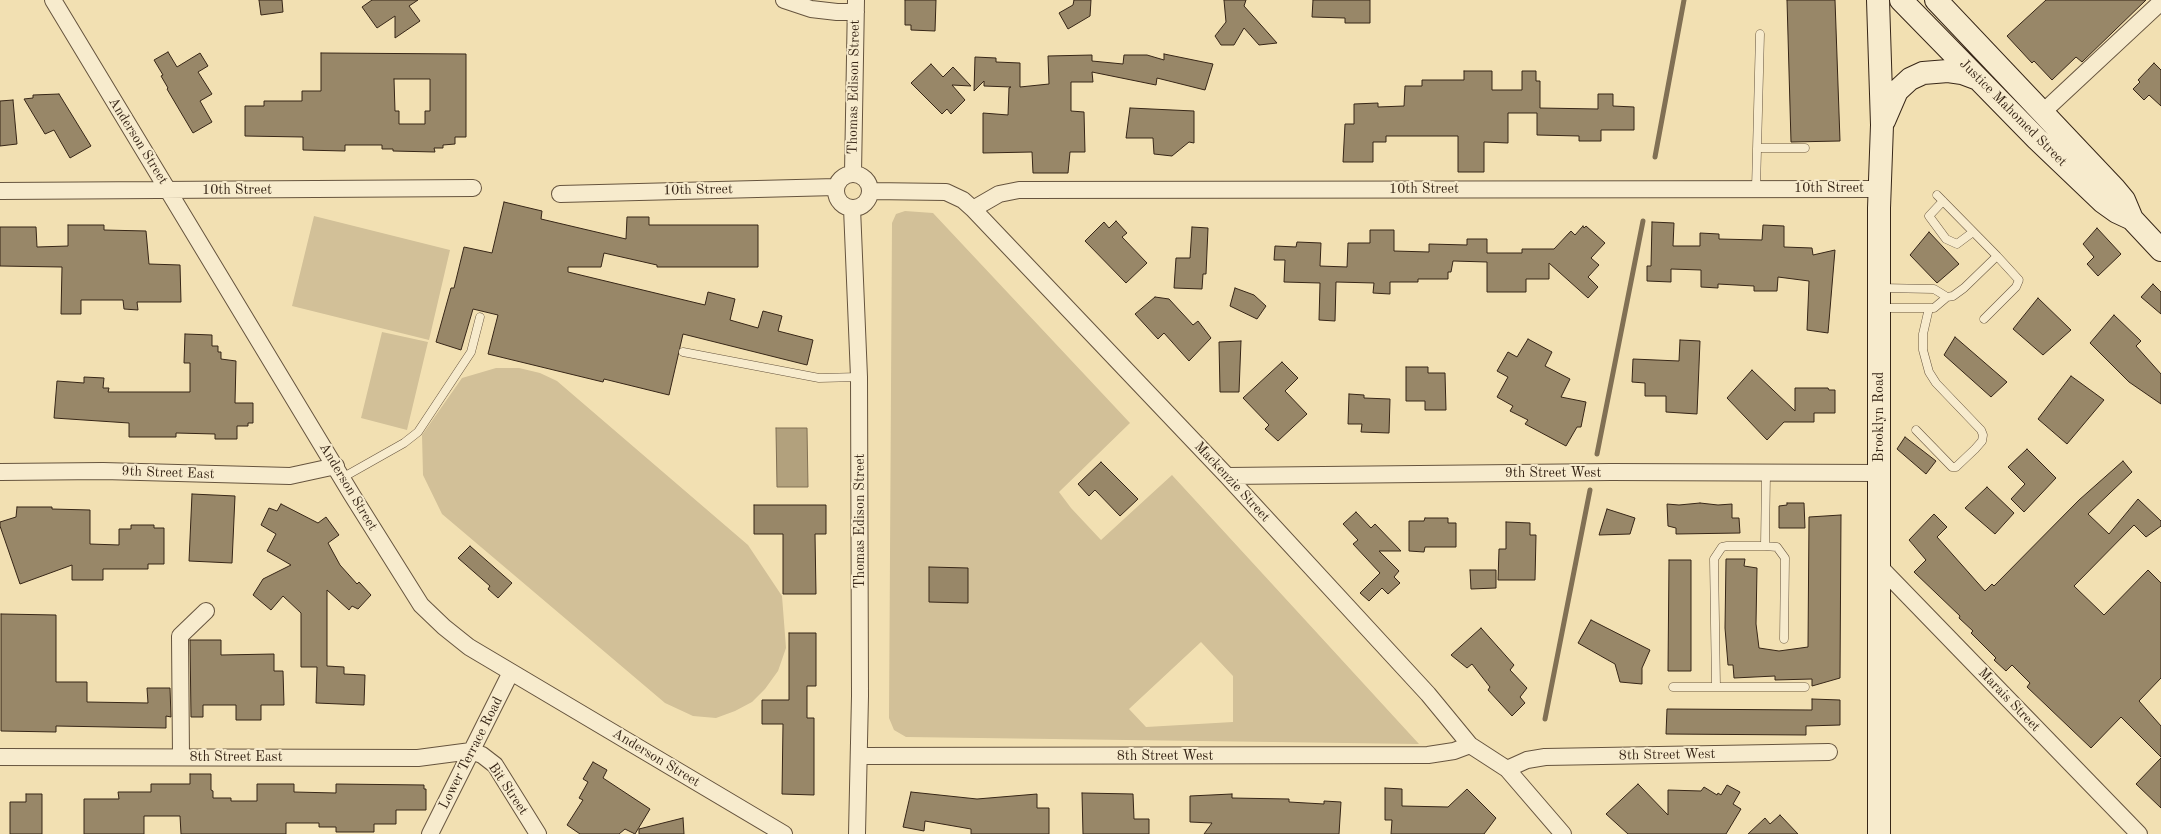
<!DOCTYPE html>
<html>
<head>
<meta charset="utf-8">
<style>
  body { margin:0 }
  canvas { display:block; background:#f2e0b2 }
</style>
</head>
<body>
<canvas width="2161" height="834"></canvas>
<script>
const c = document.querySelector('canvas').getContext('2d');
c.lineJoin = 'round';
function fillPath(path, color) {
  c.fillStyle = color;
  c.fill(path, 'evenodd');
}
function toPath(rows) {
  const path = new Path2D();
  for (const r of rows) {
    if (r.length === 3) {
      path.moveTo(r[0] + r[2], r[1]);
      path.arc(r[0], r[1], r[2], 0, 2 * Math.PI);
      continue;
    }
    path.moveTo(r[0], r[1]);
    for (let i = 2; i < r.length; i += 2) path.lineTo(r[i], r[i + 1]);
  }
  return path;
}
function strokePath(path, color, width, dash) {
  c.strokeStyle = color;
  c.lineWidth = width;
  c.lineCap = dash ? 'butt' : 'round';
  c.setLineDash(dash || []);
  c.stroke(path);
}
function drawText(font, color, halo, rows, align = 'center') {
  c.font = font + ' "Old Standard TT",serif';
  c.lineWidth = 4;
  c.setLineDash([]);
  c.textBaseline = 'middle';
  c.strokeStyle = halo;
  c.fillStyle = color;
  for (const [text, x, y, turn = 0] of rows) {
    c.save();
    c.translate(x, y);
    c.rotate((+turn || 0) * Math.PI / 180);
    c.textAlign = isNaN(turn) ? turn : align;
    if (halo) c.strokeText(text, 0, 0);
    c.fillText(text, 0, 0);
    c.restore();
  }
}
fillPath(toPath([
  [905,211,933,213,1130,423,1059,492,1071,508,1101,540,1172,475,1419,744,906,737,894,730,889,718,892,223,896,214],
  [1201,642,1233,676,1233,722,1146,727,1129,709],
  [314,216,450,250,429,340,292,306],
  [382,332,428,342,407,430,361,418],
  [496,368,519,368,540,373,557,381,748,545,782,596,786,648,778,671,765,689,752,702,735,711,716,718,693,716,665,703,442,514,423,475,422,435,462,378]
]), '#d2c098');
const water = toPath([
  [776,428,807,428,808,487,777,487,776,428]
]);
fillPath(water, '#b2a17d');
strokePath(water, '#817054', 1);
strokePath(toPath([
  [1655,157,1684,0],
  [1597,454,1643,221],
  [1545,719,1590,490]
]), '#817054', 5);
const building = toPath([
  [259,0,282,0,283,12,261,15,259,0],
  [372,0,418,0,409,6,420,21,395,38,395,16,377,28,362,7,372,0],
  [905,0,936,0,935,31,911,30,911,25,905,25,905,0],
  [1074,0,1091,0,1090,16,1068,29,1059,13,1073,5,1074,0],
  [1224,0,1246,0,1244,6,1277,43,1259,45,1244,28,1234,45,1221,45,1215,36,1226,22,1224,0],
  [1313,0,1370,0,1370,23,1345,23,1345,18,1312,17,1313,0],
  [1787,0,1835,0,1840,141,1791,142,1787,0],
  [2046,0,2146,0,2082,62,2076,57,2052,80,2034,61,2032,63,2007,36,2046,0],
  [168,52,177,67,200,53,208,66,198,72,212,94,200,101,212,122,193,133,167,89,168,88,161,76,163,75,154,60,168,52],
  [321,53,466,54,466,137,455,137,455,144,443,145,443,148,434,148,435,152,393,151,393,149,382,149,382,145,345,145,345,151,303,150,303,137,245,136,245,106,264,106,264,101,302,101,302,91,321,91,321,53],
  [394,79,430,79,430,111,425,111,425,124,399,124,399,111,395,111,394,79],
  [1164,54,1213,64,1205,90,1157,78,1156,85,1092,72,1093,82,1071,82,1071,111,1084,112,1085,152,1070,152,1068,173,1033,173,1032,152,983,153,983,113,1008,115,1009,88,1011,87,984,86,984,81,974,91,975,57,996,58,996,62,1020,63,1020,87,1049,84,1048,56,1092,55,1092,61,1123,64,1124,55,1147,55,1164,60,1164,54],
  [2154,63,2161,70,2161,106,2149,95,2144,100,2133,89,2140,82,2138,80,2154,63],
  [931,64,943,77,953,67,971,86,952,85,965,100,951,114,947,109,942,114,911,83,931,64],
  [1464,71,1492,71,1492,90,1522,90,1522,71,1536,71,1536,81,1540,81,1540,108,1598,109,1598,94,1613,94,1613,106,1634,107,1634,130,1601,130,1601,141,1579,141,1579,136,1537,135,1537,113,1508,113,1508,143,1484,142,1484,172,1458,172,1458,136,1386,136,1386,142,1373,142,1373,162,1343,162,1345,124,1354,124,1354,104,1378,103,1378,107,1404,106,1405,86,1422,86,1422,80,1464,80,1464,71],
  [59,94,91,146,70,158,54,130,45,134,24,99,33,98,33,95,59,94],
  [13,100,17,144,0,146,0,101,13,100],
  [1130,108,1194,111,1194,143,1189,142,1172,156,1154,154,1153,138,1126,138,1130,108],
  [504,202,542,211,541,219,626,239,627,217,649,217,649,225,758,225,758,267,657,267,657,265,604,253,601,267,568,267,568,272,705,305,708,292,735,299,730,320,758,328,763,311,782,316,778,331,813,340,807,365,683,334,669,395,604,379,603,382,488,354,498,315,473,309,461,350,436,342,451,288,454,288,464,247,492,253,504,202],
  [1116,221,1127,233,1122,237,1147,263,1126,283,1085,241,1104,222,1109,228,1116,221],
  [1652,222,1674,223,1673,246,1700,246,1700,233,1719,234,1719,239,1762,240,1763,225,1784,226,1784,247,1812,248,1813,255,1835,250,1828,333,1807,330,1809,281,1778,277,1777,291,1754,291,1754,286,1718,284,1718,288,1701,287,1701,270,1671,269,1671,282,1647,281,1647,266,1651,266,1652,222],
  [68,225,104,225,104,230,146,231,149,264,180,265,181,302,137,302,138,310,124,309,123,300,81,300,81,314,61,314,62,267,0,266,0,227,36,227,37,247,68,246,68,225],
  [1583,226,1584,228,1586,226,1605,243,1591,258,1599,265,1588,277,1598,287,1588,298,1549,263,1549,279,1526,279,1526,292,1487,292,1487,262,1453,261,1451,272,1448,272,1448,279,1418,279,1418,282,1390,282,1390,294,1373,293,1374,283,1336,282,1335,321,1319,320,1320,283,1284,282,1285,260,1274,260,1275,246,1296,247,1297,242,1321,243,1320,266,1347,267,1348,243,1370,243,1370,230,1394,230,1394,251,1429,252,1429,244,1467,245,1467,239,1487,239,1487,253,1522,253,1522,249,1554,249,1571,231,1575,235,1583,226],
  [1192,227,1208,228,1206,274,1203,274,1202,289,1174,288,1176,258,1190,258,1192,227],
  [2097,228,2121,254,2098,276,2087,264,2094,257,2083,244,2097,228],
  [1929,232,1959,264,1937,283,1910,255,1929,232],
  [2153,284,2161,292,2161,314,2141,297,2153,284],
  [1235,288,1254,295,1266,306,1257,319,1230,306,1235,288],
  [1155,297,1169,299,1193,325,1198,321,1211,338,1189,361,1164,333,1158,339,1135,314,1155,297],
  [2038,298,2071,330,2043,355,2013,329,2038,298],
  [2114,315,2141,341,2136,346,2161,374,2161,404,2129,382,2090,343,2114,315],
  [185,334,212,335,212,346,218,346,218,352,221,352,221,359,236,361,235,403,253,403,253,423,248,423,248,426,237,426,237,439,215,439,215,434,176,433,176,437,129,437,129,423,54,418,57,381,84,383,84,377,104,378,103,388,109,388,108,392,190,392,190,363,184,363,185,334],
  [1955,337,2007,382,1991,397,1944,355,1955,337],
  [1528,339,1552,352,1545,366,1570,379,1561,397,1586,402,1581,427,1577,427,1566,446,1525,424,1528,420,1510,411,1513,406,1497,397,1508,377,1497,371,1508,352,1517,357,1528,339],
  [1680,340,1700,341,1697,414,1666,412,1666,396,1645,396,1645,383,1632,382,1633,359,1679,361,1680,340],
  [1241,341,1239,392,1220,392,1219,342,1241,341],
  [1282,362,1298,378,1285,391,1307,414,1278,441,1265,429,1269,425,1243,398,1282,362],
  [1406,367,1428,367,1428,373,1445,373,1446,410,1425,410,1425,401,1406,401,1406,367],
  [1752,370,1795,411,1795,388,1828,388,1829,390,1835,390,1835,413,1814,413,1814,422,1784,422,1767,440,1727,398,1752,370],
  [2071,376,2104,400,2067,444,2038,419,2071,376],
  [1349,394,1364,395,1364,398,1390,399,1389,433,1361,432,1362,424,1348,424,1349,394],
  [1905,437,1936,461,1926,474,1897,449,1905,437],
  [2027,449,2056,478,2024,512,2011,499,2025,484,2008,467,2027,449],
  [2123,461,2132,472,2088,514,2109,534,2138,499,2161,521,2161,526,2146,537,2134,525,2074,586,2104,615,2148,570,2161,583,2161,678,2139,701,2161,726,2161,757,2121,717,2091,748,2027,687,2030,683,2012,665,2006,671,1994,660,1996,658,1971,633,1973,631,1959,618,1960,616,1914,572,1926,560,1909,540,1934,514,1947,527,1937,537,1985,591,1992,584,1994,586,2079,500,2123,461],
  [1101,462,1138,499,1120,516,1095,490,1089,496,1078,484,1101,462],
  [1987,487,2014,513,1995,534,1965,508,1987,487],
  [192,494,235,496,232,563,189,561,192,494],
  [1700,503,1718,505,1732,504,1732,518,1739,518,1740,533,1676,534,1676,528,1668,526,1667,504,1679,505,1700,503],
  [1787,503,1804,503,1805,528,1779,528,1779,506,1787,505,1787,503],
  [281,504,318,523,326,517,339,535,328,543,340,565,357,584,359,582,371,595,358,609,352,606,349,610,327,590,327,666,344,667,344,674,365,675,364,705,316,703,317,667,301,667,301,613,283,596,271,610,253,595,263,579,291,565,267,551,276,534,261,525,269,508,277,511,281,504],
  [754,505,826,505,826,534,815,534,816,594,783,594,783,534,754,534,754,505],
  [17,507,52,507,52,509,90,510,90,544,119,545,119,529,131,529,131,525,154,525,154,528,164,528,164,564,148,564,148,569,103,569,103,580,72,580,72,565,20,584,0,526,0,522,16,517,17,507],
  [1607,509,1635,518,1630,534,1599,535,1607,509],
  [1356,512,1371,528,1375,524,1401,551,1379,551,1399,571,1394,577,1400,583,1388,594,1382,588,1369,601,1360,593,1380,573,1353,544,1358,540,1343,524,1356,512],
  [1841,515,1840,678,1812,686,1812,679,1775,680,1775,676,1734,678,1733,665,1728,665,1725,628,1726,559,1745,559,1744,566,1757,568,1756,624,1759,648,1779,651,1808,647,1809,517,1841,515],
  [1425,518,1448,518,1448,523,1456,523,1456,547,1425,547,1424,552,1409,551,1409,521,1424,521,1425,518],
  [1506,522,1530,523,1530,535,1536,535,1535,580,1498,580,1499,549,1506,549,1506,522],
  [470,546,512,583,498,598,488,589,490,586,458,558,470,546],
  [1669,560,1691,560,1691,671,1668,671,1669,560],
  [929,567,968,568,968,603,929,602,929,567],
  [1470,570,1496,570,1496,588,1471,589,1470,570],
  [1,614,56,615,56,682,87,682,87,702,148,703,147,688,170,688,171,717,166,716,166,728,56,726,56,732,1,731,1,614],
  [1591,620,1650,650,1642,668,1642,684,1620,682,1615,664,1578,643,1591,620],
  [1481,628,1514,665,1510,670,1527,688,1520,697,1525,703,1512,716,1488,690,1490,687,1472,664,1467,668,1451,655,1481,628],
  [789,633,816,633,816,686,807,686,807,718,814,718,814,795,782,794,783,724,762,724,762,700,789,700,789,633],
  [190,640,221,640,221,655,274,654,274,671,283,671,284,705,261,705,261,720,236,720,236,705,203,705,203,717,191,717,190,640],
  [1812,699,1840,700,1840,725,1806,726,1806,735,1666,734,1667,709,1812,710,1812,699],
  [2161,758,2161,808,2136,784,2161,758],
  [593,762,607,770,603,778,650,809,635,834,625,829,619,834,580,834,567,825,583,800,579,798,588,782,583,779,593,762],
  [190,774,211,774,211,790,213,791,213,798,231,798,231,801,257,801,257,784,294,784,294,792,336,793,336,784,424,785,424,789,426,789,426,810,396,810,396,824,374,824,374,832,336,832,336,827,319,827,319,823,286,823,286,834,181,834,180,816,144,816,144,834,84,834,84,799,119,799,118,792,151,792,151,784,190,784,190,774],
  [1638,784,1668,815,1668,790,1701,791,1704,787,1717,795,1718,793,1721,795,1727,785,1740,792,1733,804,1741,809,1726,834,1628,834,1606,814,1638,784],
  [1385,788,1402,789,1402,806,1448,807,1467,789,1496,818,1484,834,1391,834,1392,820,1385,820,1385,788],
  [911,792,977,799,1037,794,1037,808,1049,808,1049,834,971,834,971,829,925,821,924,831,903,827,911,792],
  [1082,793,1133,794,1134,819,1149,819,1149,834,1083,834,1082,793],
  [26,794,42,794,42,834,10,834,10,802,26,802,26,794],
  [1232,794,1232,798,1289,799,1289,802,1324,804,1324,801,1341,802,1339,834,1204,834,1212,823,1190,822,1190,796,1232,794],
  [1780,815,1798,834,1748,834,1765,818,1770,824,1780,815],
  [683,818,684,834,639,834,639,829,683,818]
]);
fillPath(building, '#988768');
strokePath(building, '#372617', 1);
const service = toPath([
  [1757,148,1805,148],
  [1756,188,1760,34],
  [1937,195,1997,256],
  [1943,201,1929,216,1946,239,1957,244,1973,232],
  [1881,288,1934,289,1947,297],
  [1881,308,1934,308,1947,297,1953,296,1964,288,1997,256,2019,280,2016,287,1984,319],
  [683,352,819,378,859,377],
  [1916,430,1952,467,1956,467,1975,449,1982,441,1983,435,1981,430,1936,383,1929,372,1923,350,1923,334,1929,308],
  [1766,473,1765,546,1727,546,1722,547,1714,559,1716,687,1805,687],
  [342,478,404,443,418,432,471,352,480,317],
  [1765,546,1777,547,1785,558,1784,639],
  [1673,687,1716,687]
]);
const minor = toPath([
  [53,0,352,495,421,605,444,627,469,647,784,834],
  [784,0,811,9,837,12,856,12],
  [2043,112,2161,2],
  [853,173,856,0],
  [853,191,17],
  [0,191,473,188],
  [871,191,946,192,963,200,973,209,1227,476,1428,694,1470,745,1507,769,1563,834],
  [560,194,836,187],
  [852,208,859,377,860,696,857,834],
  [973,209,999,194,1019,190,1879,189],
  [0,472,103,471,290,476,336,466],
  [1227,476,1611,472,1879,473],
  [1879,566,2139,834],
  [860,756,1428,755,1454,751,1470,745],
  [0,757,418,758,471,751,482,755,495,765,538,834],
  [181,757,180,636,206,611],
  [1507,769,1527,760,1545,757,1829,752],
  [430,834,511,672]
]);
const secondary = toPath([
  [1878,0,1882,125,1879,208,1879,834],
  [1901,0,2037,139,2103,202,2117,212,2132,219],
  [1936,0,2114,188,2124,200,2132,219,2161,250],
  [1884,121,1897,91,1910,79,1923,73,1948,71,1962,73,1978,79]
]);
strokePath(service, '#66543e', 9);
strokePath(minor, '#66543e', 18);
strokePath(secondary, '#372617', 24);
strokePath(service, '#f7ebcd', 8);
strokePath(minor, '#f7ebcd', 16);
strokePath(secondary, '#f7ebcd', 22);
drawText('14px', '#372617', '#f7ebcd', [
  ["Thomas Edison Street",854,87,-89],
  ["Justice Mahomed Street",2013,113,45],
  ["Anderson Street",138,141,58],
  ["10th Street",1829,188],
  ["10th Street",1424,189],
  ["10th Street",237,190],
  ["10th Street",698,190,-1],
  ["Brooklyn Road",1879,417,-90],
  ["9th Street East",168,473,2],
  ["9th Street West",1553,473],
  ["Mackenzie Street",1232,482,47],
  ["Anderson Street",348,487,59],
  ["Thomas Edison Street",860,521,-90],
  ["Marais Street",2009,700,46],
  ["Lower Terrace Road",471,753,-63],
  ["8th Street West",1667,755,-1],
  ["8th Street West",1165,756],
  ["8th Street East",236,757],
  ["Anderson Street",656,758,31],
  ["Bit Street",508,789,56]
]);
</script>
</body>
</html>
